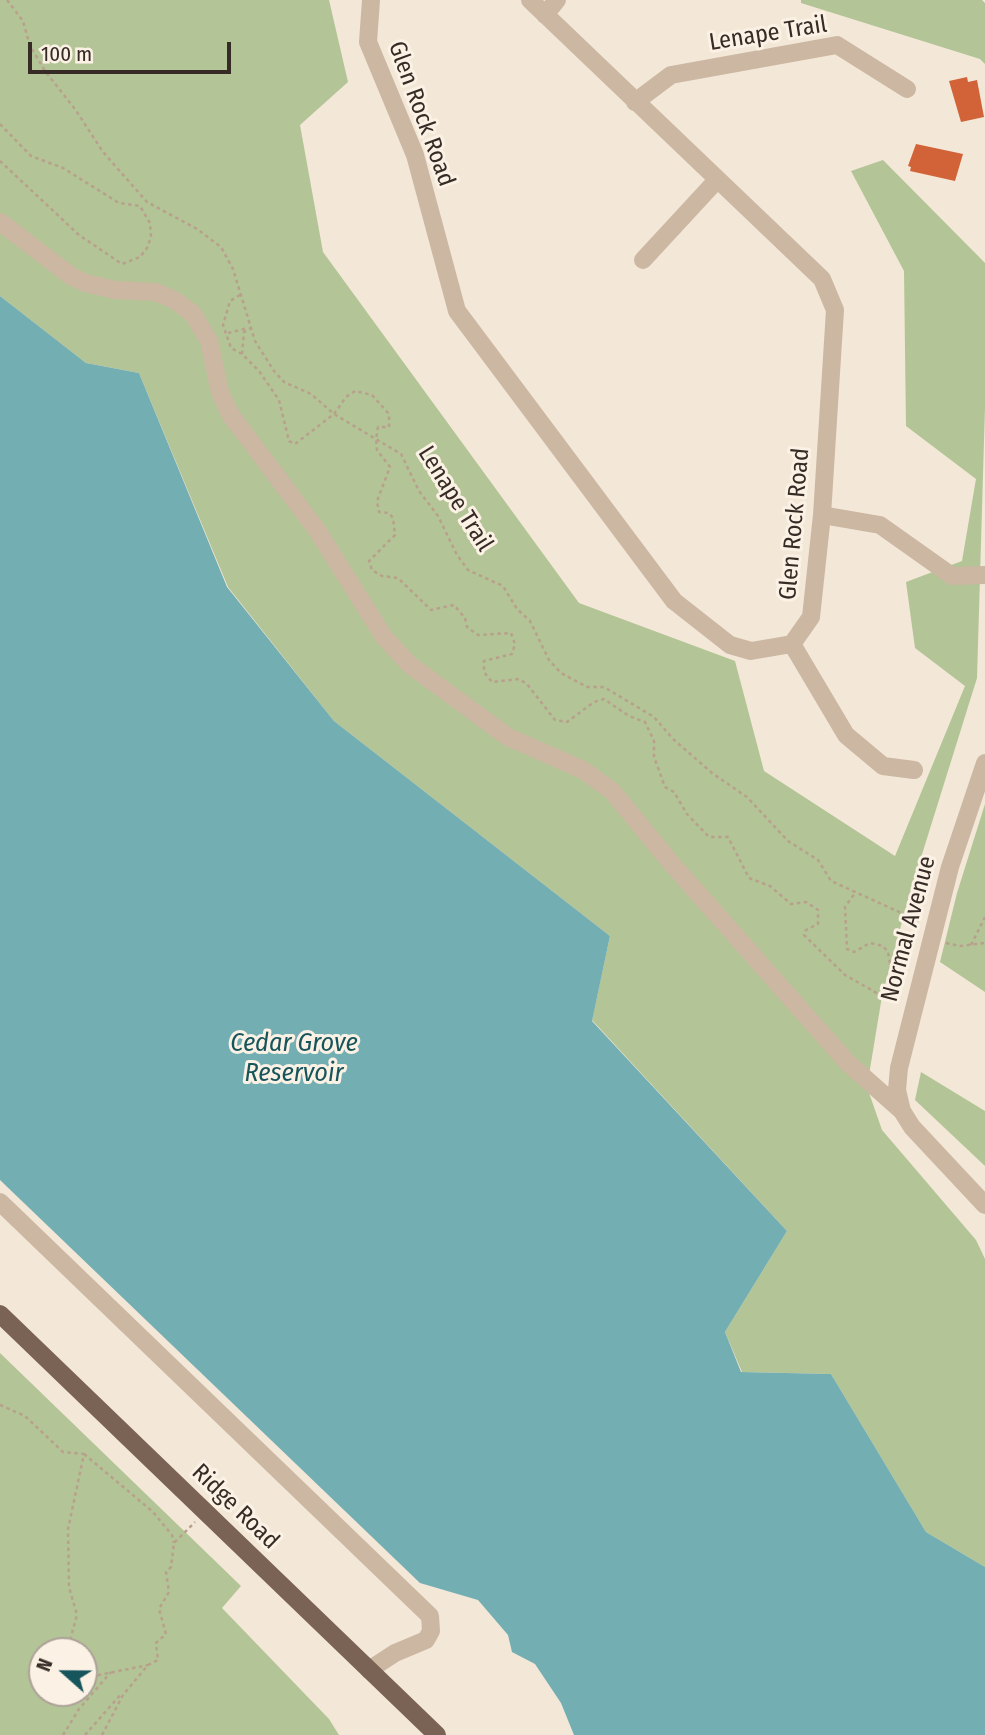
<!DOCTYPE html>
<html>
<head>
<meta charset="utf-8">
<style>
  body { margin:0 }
  #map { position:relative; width:985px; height:1735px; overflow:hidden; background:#f3e7d7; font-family:"Fira Sans Condensed",sans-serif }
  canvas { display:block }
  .north { position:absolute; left:28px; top:1637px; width:70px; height:70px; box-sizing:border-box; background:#fbf1e4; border:2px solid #aca298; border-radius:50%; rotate:291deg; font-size:19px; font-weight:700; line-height:28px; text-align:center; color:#362b25 }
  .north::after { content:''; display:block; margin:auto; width:24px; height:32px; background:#17555c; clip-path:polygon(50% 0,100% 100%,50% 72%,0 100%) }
  .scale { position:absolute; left:28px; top:42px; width:203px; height:32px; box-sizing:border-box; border:4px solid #362b25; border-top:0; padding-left:9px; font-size:21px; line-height:24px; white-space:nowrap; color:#362b25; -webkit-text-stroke:5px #fbf1e4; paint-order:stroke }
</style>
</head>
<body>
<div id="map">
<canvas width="985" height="1735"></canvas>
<div class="north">N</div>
<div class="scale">100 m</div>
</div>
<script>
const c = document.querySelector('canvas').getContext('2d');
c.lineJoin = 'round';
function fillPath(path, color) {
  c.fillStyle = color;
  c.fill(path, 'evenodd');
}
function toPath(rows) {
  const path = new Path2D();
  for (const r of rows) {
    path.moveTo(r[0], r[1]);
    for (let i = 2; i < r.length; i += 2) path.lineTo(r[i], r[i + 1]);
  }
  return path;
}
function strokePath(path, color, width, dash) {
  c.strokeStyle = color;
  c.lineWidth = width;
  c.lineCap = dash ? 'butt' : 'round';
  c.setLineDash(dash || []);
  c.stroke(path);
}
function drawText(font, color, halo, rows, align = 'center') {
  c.font = font + ' "Fira Sans Condensed",sans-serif';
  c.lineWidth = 6;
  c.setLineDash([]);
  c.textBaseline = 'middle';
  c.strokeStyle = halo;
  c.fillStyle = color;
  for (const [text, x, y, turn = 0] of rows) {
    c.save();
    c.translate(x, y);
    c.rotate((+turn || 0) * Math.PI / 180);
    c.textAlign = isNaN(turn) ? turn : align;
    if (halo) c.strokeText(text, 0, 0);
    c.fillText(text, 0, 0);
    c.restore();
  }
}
fillPath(toPath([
  [0,0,329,0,348,82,300,125,323,252,579,603,735,661,764,771,895,856,965,686,915,648,906,582,962,561,976,479,906,426,904,271,851,171,883,160,985,263,985,407,977,678,909,896,882,996,867,1087,882,1130,976,1240,985,1259,985,1567,926,1532,831,1374,742,1372,725,1332,787,1231,592,1020,610,936,334,721,228,587,139,373,86,363,0,296],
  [801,0,982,0,985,3,985,64,980,59,801,3],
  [985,804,985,992,940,962,957,893],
  [921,1072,985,1111,985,1166,915,1100],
  [0,1353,241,1586,222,1608,329,1719,339,1735,0,1735],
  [42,1651,84,1651,84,1693,42,1693]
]), '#b3c496');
fillPath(toPath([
  [0,296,86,363,139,373,227,587,334,721,610,936,592,1021,787,1231,725,1332,741,1372,831,1374,926,1532,985,1567,985,1735,574,1735,561,1703,535,1664,512,1652,508,1635,478,1600,420,1583,0,1180]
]), '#73aeb3');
fillPath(toPath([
  [967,77,968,82,977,80,984,117,961,122,949,81],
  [916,144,963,154,955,181,910,171,911,167,908,166]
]), '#d26237');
strokePath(toPath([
  [7,0,23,21,30,46,45,71,75,109,103,152,147,202,197,229,221,247,233,269,255,341,274,371,284,382,311,394,334,414,401,454,419,491,438,516,457,555,468,570,503,586,517,609,530,621,549,660,561,673,587,687,604,687,654,717,673,739,712,773,747,797,788,841,818,860,831,881,919,921],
  [0,124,31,156,63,168,119,203,140,206,150,223,151,237,147,248,140,257,122,264,79,235,0,161],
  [240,295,230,301,223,325,231,348,242,354,259,371,279,400,289,441,295,444,334,414,346,397,355,391,372,395,389,414,389,427,378,427,376,439,377,450,390,467,377,501,379,512,389,513,393,518,395,535,369,561,372,570,382,576,398,578,431,610,454,605,465,618,467,627,478,635,511,633,515,644,512,654,484,661,484,672,492,682,519,679,527,684,555,720,567,722,594,702,604,699,629,716,645,722,654,741,654,757,665,787,674,792,687,814,709,837,728,837,749,878,770,886,791,904,806,902,818,910,818,924,806,930,804,935,845,975,882,996,890,994,893,981,888,952,883,946,870,943,854,952,847,949,845,907,855,893],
  [228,333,248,328],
  [242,354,244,332,251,328],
  [946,943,960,946,985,943],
  [971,945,985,917],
  [0,1405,25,1416,63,1452,84,1454,68,1529,69,1587,77,1615,67,1651],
  [84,1454,153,1512,172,1535,174,1543],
  [84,1678,148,1665],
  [63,1735,79,1709,111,1672],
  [85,1735,122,1693],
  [102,1735,123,1695,148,1665,158,1660,156,1643,166,1634,159,1609,169,1592,166,1572,171,1567,174,1543,195,1522]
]), '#b8a18c', 2.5, [3.5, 3.5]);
strokePath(toPath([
  [371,0,368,42,415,155,457,311,674,601,730,645,751,651,792,644,811,617,822,515,835,310,822,279,530,0],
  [545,15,557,0],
  [635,102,671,75,837,45,907,89],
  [0,222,71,276,85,283,115,290,156,292,176,301,193,314,209,341,220,392,230,414,317,530,384,637,410,665,508,737,583,770,612,791,672,864,848,1063,902,1111],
  [643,260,716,181],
  [822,515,880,525,952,576,985,575],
  [792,644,846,735,883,766,914,770],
  [985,763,950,867,899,1068,897,1090,902,1111,912,1127,985,1205],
  [0,1202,430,1616,431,1631,426,1640,395,1653,369,1670]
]), '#ccb7a2', 18);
strokePath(toPath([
  [0,1314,437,1735]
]), '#7a6255', 18);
drawText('24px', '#362b25', '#fbf1e4', [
  ["Lenape Trail",768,34,-9],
  ["Glen Rock Road",421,114,70],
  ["Lenape Trail",455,499,58],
  ["Glen Rock Road",795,524,-85],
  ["Normal Avenue",909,929,-75],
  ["Ridge Road",235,1507,44]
]);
drawText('italic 26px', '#17555c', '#fbf1e4', [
  ["Cedar Grove",294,1044],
  ["Reservoir",294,1074]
]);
</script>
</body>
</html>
